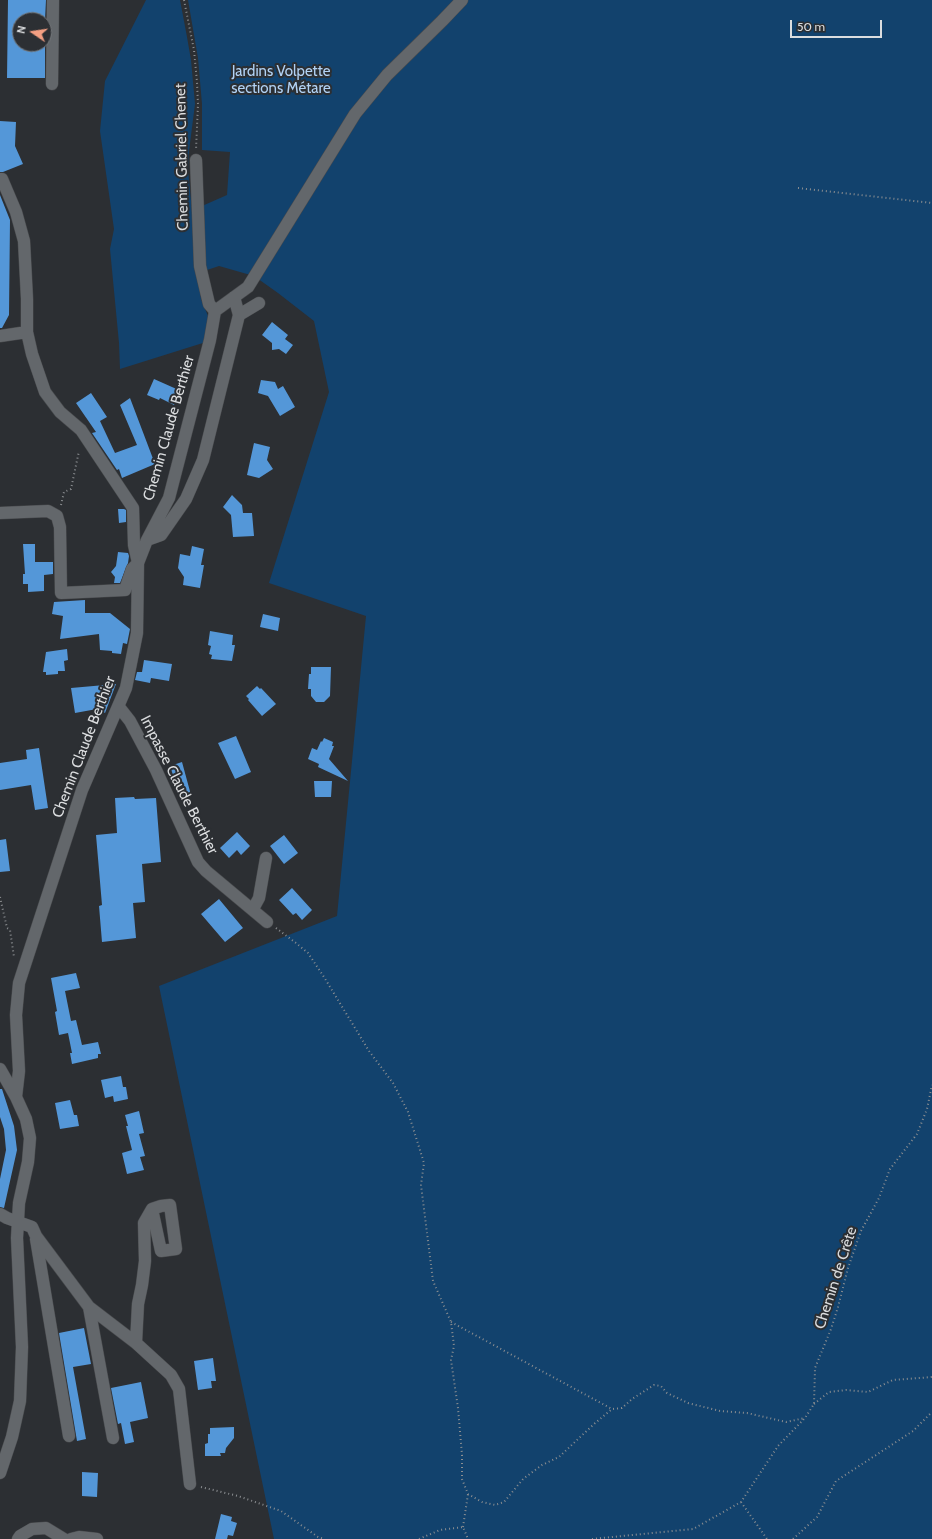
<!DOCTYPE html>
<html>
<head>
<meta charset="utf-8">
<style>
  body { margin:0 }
  #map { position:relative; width:932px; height:1539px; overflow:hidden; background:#2c2f33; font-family:Cabin,sans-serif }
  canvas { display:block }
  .north { position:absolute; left:12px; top:12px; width:40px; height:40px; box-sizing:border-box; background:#2c2f33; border:1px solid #727578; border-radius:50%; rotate:283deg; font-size:11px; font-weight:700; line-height:16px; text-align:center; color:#dbdddf }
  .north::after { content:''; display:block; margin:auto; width:14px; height:18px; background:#f39f82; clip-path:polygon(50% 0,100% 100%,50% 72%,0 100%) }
  .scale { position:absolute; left:790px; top:20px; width:92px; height:18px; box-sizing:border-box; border:2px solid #dbdddf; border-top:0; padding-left:5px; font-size:12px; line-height:14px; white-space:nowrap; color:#dbdddf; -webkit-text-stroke:3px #2c2f33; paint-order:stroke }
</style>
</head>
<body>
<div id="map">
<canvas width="932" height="1539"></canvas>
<div class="north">N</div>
<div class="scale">50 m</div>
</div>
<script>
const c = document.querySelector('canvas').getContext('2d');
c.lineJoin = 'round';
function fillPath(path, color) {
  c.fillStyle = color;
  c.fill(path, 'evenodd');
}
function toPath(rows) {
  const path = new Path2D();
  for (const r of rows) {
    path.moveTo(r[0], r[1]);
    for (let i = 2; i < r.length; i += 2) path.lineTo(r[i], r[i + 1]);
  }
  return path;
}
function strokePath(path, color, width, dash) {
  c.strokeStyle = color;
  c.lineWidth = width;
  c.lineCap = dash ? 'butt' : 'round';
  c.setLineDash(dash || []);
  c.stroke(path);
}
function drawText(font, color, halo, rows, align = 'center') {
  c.font = font + ' Cabin,sans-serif';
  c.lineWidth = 4;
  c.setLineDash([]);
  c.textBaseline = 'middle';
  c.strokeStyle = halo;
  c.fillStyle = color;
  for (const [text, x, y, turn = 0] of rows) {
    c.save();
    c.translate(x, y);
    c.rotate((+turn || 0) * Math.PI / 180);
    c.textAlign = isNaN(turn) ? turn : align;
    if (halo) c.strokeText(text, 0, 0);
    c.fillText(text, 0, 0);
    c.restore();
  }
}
fillPath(toPath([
  [146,0,180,0,187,37,191,60,195,104,189,151,188,170,198,273,201,299,208,316,206,342,120,369,119,343,110,249,114,229,100,131,105,81],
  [188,0,932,0,932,1539,274,1539,159,986,337,916,366,616,269,583,329,392,314,321,278,293,254,276,219,266,204,271,202,206,227,195,230,152,202,150,202,104,198,58]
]), '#12426d');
fillPath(toPath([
  [8,0,46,0,45,20,20,20,20,44,45,44,45,78,7,78],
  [0,121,16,122,15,146,23,164,3,172,0,172],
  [0,195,10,220,9,315,2,328,0,328],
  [272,322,288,335,285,339,293,345,286,354,279,349,272,350,272,343,262,335],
  [154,379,181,391,174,405,160,398,159,400,147,395],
  [261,380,275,382,278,389,283,386,295,407,280,416,268,396,258,393],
  [91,393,107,417,100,421,115,453,137,445,120,405,130,398,155,464,122,478,119,469,117,470,92,433,96,432,76,403],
  [254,443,270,447,267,460,273,469,259,478,247,475],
  [232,495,242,505,243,513,252,513,254,536,233,537,231,515,223,507],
  [118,509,124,509,126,510,126,522,119,523],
  [23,544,35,544,35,562,53,562,53,574,44,575,44,591,28,592,28,584,23,584,23,574,25,574],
  [192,546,204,549,201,565,204,565,200,588,183,585,184,577,178,568,180,554,190,556],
  [118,552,128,553,129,556,128,563,120,583,114,583,115,577,111,572,116,566],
  [85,600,85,613,110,613,130,629,127,644,123,643,121,654,112,653,112,651,100,650,99,634,60,639,63,616,52,614,54,602],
  [263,614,280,618,278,631,260,627],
  [210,631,233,635,232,645,235,645,232,661,211,659,212,655,209,654,211,646,208,645],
  [67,649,68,660,64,661,65,671,58,671,58,674,46,675,46,672,43,672,46,652],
  [144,660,172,664,169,681,151,678,150,683,135,680,137,672,142,672],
  [311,667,331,667,330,696,324,702,316,702,311,696,311,689,308,689,309,674,311,674],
  [116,684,105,713,97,709,75,713,71,688],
  [257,686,260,689,261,688,276,704,262,716,248,700,249,699,246,696],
  [236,736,251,772,235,779,218,743],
  [324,738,333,742,332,746,334,746,329,759,348,781,318,767,319,764,308,759,312,748,317,750,321,741,322,742],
  [39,748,48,808,35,810,31,785,0,790,0,763,27,759,26,750],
  [182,762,191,795,182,797,179,786,177,787,170,766],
  [314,781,332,781,331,797,315,797],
  [134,797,135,799,156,798,161,862,142,864,145,902,133,903,136,938,102,942,99,906,102,905,96,835,117,833,115,798],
  [237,832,250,846,241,855,237,850,229,858,220,848],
  [284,835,298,853,284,864,270,846],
  [6,839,10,871,0,872,0,840],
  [292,888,312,910,302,920,296,913,293,915,279,900],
  [219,899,243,928,225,942,201,914],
  [76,973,80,988,65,991,71,1021,76,1020,82,1045,98,1042,101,1054,98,1054,98,1058,72,1064,70,1053,72,1053,68,1033,59,1035,55,1012,57,1011,51,978],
  [121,1076,123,1087,126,1087,128,1099,114,1102,113,1096,105,1098,101,1080],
  [0,1089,2,1089,14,1126,17,1150,4,1208,0,1207,0,1179,6,1150,4,1129,0,1117],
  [70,1100,74,1115,77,1115,79,1126,60,1129,55,1103],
  [139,1111,144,1133,139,1134,145,1156,140,1157,144,1170,127,1174,122,1153,132,1150,126,1126,128,1126,125,1115],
  [84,1328,91,1364,73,1367,86,1439,77,1441,59,1333],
  [213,1358,216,1381,211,1381,212,1388,198,1390,194,1361],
  [141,1382,148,1418,130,1422,134,1442,125,1444,121,1423,118,1424,111,1388],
  [234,1427,234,1438,226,1448,225,1453,220,1453,221,1456,205,1456,205,1444,208,1443,208,1434,210,1434,210,1428],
  [82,1472,98,1473,97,1497,82,1496],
  [221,1514,232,1517,231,1521,237,1523,233,1536,228,1535,227,1539,215,1539]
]), '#5497d8');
const minor = toPath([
  [52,84,53,0],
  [196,160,200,266,209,304,215,311],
  [0,179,2,179,16,212,24,241,27,299,27,332,32,354,45,392,60,412,81,430,133,508,134,545,138,563],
  [239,315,259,303],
  [0,336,27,332],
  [0,513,48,511,57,516,60,527,61,593,125,590,132,569,138,563],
  [147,540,161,535,186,499,203,460,239,315,234,297],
  [119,707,130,721,156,770,198,862,206,871,267,922],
  [253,909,259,898,266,858],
  [0,1069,16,1097,26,1119,30,1138,28,1162,19,1203,17,1238,22,1347,20,1401,12,1437,0,1473],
  [16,1097,19,1071,16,1015,19,983,82,790,126,688,137,633,138,563,147,540,169,498,210,340,215,311,248,287,355,114,387,75,442,21,462,0],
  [0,1214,7,1218,32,1227,36,1236,89,1307,136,1343,171,1375,179,1389,190,1484],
  [36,1239,69,1436],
  [89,1307,113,1438],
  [136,1343,138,1304,142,1285,145,1261,144,1223,152,1209,161,1206,170,1205,176,1249,161,1251,152,1209],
  [18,1539,20,1536,32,1529,46,1528,64,1539],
  [71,1539,79,1537,97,1539]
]);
strokePath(minor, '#484a4d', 13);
strokePath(toPath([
  [184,0,194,50,197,82,198,104,196,150],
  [798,188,932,203],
  [61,505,64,492,71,489,79,451],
  [0,897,7,928,10,930,14,957],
  [276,928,296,943,308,953,324,977,369,1051,393,1083,408,1112,424,1163,421,1185,433,1281,451,1322,454,1346,451,1360,458,1408,462,1455,462,1479,468,1494,482,1502,495,1505,504,1502,523,1479,542,1465,559,1457,594,1424,612,1409,622,1408,632,1399,654,1385,661,1386,667,1393,688,1403,720,1411,747,1413,786,1422,805,1418],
  [451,1322,612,1409],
  [814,1404,829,1392,846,1390,868,1392,893,1380,932,1377],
  [201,1487,238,1496,281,1511,318,1537,324,1539],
  [741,1502,767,1539],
  [463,1527,468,1494],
  [419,1539,440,1530,463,1527,468,1539],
  [592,1539,693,1529,741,1502,778,1446,805,1418,814,1404,815,1368,831,1329,838,1307,848,1268,861,1231,879,1198,890,1169,917,1134,927,1109,932,1085],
  [793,1539,817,1517,836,1481,913,1431,932,1412]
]), '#8b8e91', 2, [1, 3]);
strokePath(minor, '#63676b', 12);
drawText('15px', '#b1d2f5', '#2c2f33', [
  ["Jardins Volpette",281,72],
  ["sections Métare",281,89]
]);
drawText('15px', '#dbdddf', '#2c2f33', [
  ["Chemin Gabriel Chenet",182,157,-91],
  ["Chemin Claude Berthier",169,428,-74],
  ["Chemin Claude Berthier",84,747,-69],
  ["Impasse Claude Berthier",179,785,63],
  ["Chemin de Crête",836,1278,-72]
]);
</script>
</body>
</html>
